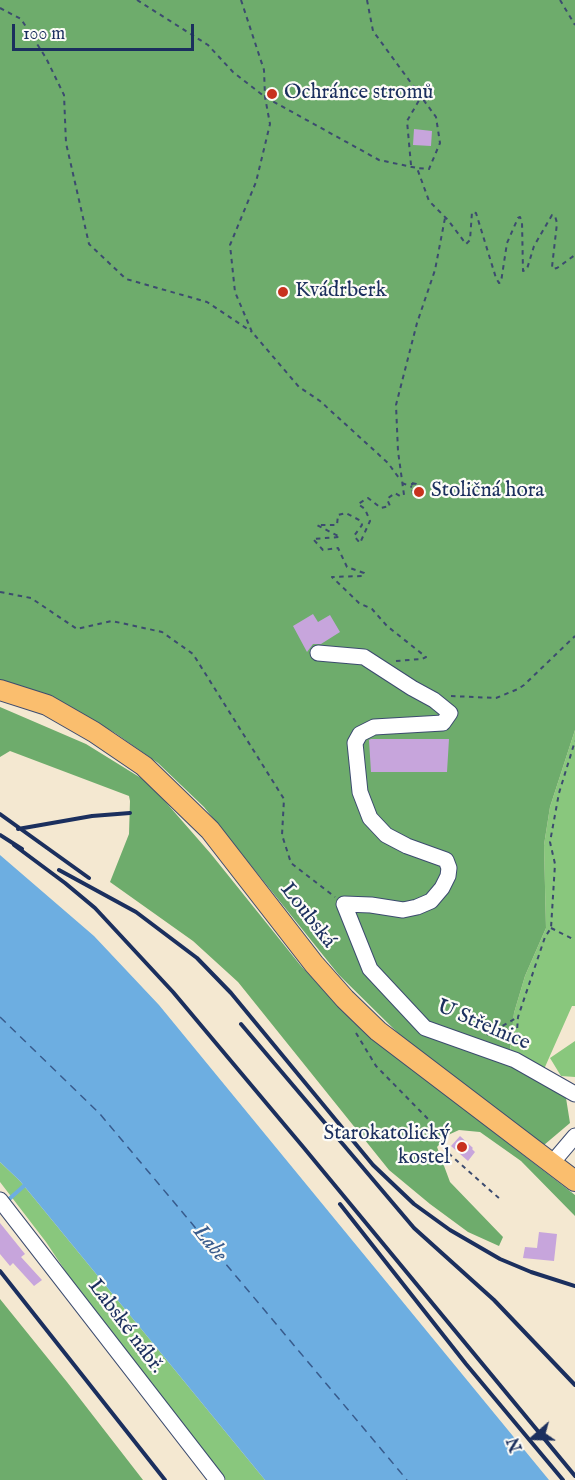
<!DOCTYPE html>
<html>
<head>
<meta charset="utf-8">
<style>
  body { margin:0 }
  #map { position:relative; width:575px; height:1480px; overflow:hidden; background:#f4e8d1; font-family:"IM FELL English",serif }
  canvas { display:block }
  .north { position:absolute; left:503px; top:1408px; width:60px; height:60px; -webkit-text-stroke:4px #fdfcf7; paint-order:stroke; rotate:250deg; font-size:16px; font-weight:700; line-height:24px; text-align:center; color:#1b2f5e }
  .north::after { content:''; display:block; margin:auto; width:21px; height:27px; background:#1b2f5e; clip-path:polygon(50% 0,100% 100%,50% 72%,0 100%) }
  .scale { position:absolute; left:12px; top:24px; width:182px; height:27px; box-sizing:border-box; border:3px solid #1b2f5e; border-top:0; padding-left:8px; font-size:18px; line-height:21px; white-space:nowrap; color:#1b2f5e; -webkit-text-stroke:4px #fdfcf7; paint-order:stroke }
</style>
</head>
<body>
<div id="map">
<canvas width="575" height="1480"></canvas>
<div class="north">N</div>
<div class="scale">100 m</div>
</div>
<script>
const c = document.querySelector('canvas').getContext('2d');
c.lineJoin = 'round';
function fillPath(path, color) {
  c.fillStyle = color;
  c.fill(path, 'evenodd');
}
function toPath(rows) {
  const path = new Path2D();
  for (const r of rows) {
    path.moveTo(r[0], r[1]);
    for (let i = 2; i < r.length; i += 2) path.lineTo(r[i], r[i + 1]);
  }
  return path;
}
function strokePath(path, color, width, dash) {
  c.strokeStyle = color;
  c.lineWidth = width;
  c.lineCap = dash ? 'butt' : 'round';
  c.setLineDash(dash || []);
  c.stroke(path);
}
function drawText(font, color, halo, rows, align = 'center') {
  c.font = font + ' "IM FELL English",serif';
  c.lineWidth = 4.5;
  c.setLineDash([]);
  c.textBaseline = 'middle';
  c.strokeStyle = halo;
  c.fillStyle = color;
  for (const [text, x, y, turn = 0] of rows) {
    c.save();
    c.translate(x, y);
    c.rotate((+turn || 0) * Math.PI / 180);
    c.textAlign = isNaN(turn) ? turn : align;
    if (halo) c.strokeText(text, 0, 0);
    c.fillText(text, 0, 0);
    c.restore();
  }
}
fillPath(toPath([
  [575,730,575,1006,572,1006,541,1076,510,1051,514,1013,525,976,546,928,544,845,550,807],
  [575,1041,575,1077,561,1076,550,1058],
  [0,1162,20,1181,265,1480,226,1480,90,1308,46,1242,0,1182]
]), '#89c77d');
fillPath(toPath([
  [0,0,575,0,575,730,550,807,544,845,546,928,525,976,514,1013,510,1050,566,1098,570,1123,544,1145,453,1078,401,1036,339,975,204,807,158,763,115,733,52,696,0,680],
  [0,707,86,744,149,783,211,854,301,966,364,1032,575,1195,575,1216,521,1161,480,1132,459,1130,448,1135,437,1147,450,1182,503,1237,499,1246,468,1232,430,1204,389,1170,238,982,193,941,110,882,129,834,130,801,129,796,10,751,0,757],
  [0,1299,67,1382,143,1480,0,1480]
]), '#6eac6c');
fillPath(toPath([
  [0,855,94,936,159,1005,549,1480,265,1480,20,1181,0,1162]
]), '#6daee1');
strokePath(toPath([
  [7,1201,26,1184]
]), '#6daee1', 4);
strokePath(toPath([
  [0,1017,100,1114,407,1480]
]), '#385b8c', 1.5, [8, 6]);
fillPath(toPath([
  [414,129,432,131,431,146,413,145],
  [313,614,318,622,330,615,340,632,321,644,313,644,307,652,293,626],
  [371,739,449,739,447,772,371,772,369,740],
  [460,1136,473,1148,472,1149,475,1152,468,1161,451,1146],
  [0,1223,25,1254,21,1257,42,1280,34,1286,13,1263,10,1266,0,1254],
  [539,1232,557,1234,554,1261,523,1258,525,1247,537,1248]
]), '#c7a5dc');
const minor = toPath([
  [318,653,364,657,412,688,434,700,450,713,443,723,374,727,360,734,355,743,360,792,370,818,386,835,407,846,446,860,449,868,448,876,442,888,431,901,417,907,403,910,371,905,344,904,370,969,425,1028,515,1060,575,1094],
  [552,1163,575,1136],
  [0,1200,217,1480]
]);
const major = toPath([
  [0,690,47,705,94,732,144,766,210,830,314,964,345,999,378,1031,575,1181]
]);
strokePath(minor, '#3c4b6f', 17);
strokePath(major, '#3c4b6f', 22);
strokePath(toPath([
  [137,0,208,45,233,72,265,97,379,160,417,168,429,201,448,220,466,244,470,240,472,212,476,213,496,278,499,283,501,282,507,243,518,218,520,217,522,222,523,271,527,269,534,246,552,215,555,216,557,223,552,267,553,269,557,268,575,255],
  [241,0,264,70,265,97,270,124,256,182,230,245,235,292,252,332,299,387,320,401,388,463,399,478],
  [367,0,373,31,436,117,440,143,429,169,417,168],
  [560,0,575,25],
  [0,8,21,19,46,58,64,95,66,143,89,244,126,279,207,302,252,332],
  [411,165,407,121,421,97],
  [402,483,412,487],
  [412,483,416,484,418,489,413,495,412,483],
  [0,592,31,598,77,629,112,621,162,632,193,654,284,799,282,835,291,863,335,897],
  [396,661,422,659,426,657,387,626,372,609,359,603,332,577,363,576,364,573,347,567,338,548,323,550,313,539,340,537,317,525,337,525,338,515,346,513,361,521,362,525,354,536,360,543,370,521,365,509,358,504,368,498,381,508,390,506,387,499,395,493,400,496,404,495,398,451,396,405,417,323,435,270,445,218],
  [451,696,496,698,518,689,524,685,575,636],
  [551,928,575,940],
  [356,1033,376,1066,430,1121,446,1151,501,1200],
  [487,1035,518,1017],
  [516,1046,518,1017,545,937,551,928,555,864,550,842,559,793,575,741]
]), '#3c4b6f', 2, [4.5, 4.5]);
strokePath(minor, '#fff', 15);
strokePath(major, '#fabe6e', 20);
strokePath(toPath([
  [0,814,89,878],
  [18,829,92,816,130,813],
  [0,835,22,849],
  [14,845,65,883,95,908,173,992,304,1148,575,1476],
  [59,870,136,912,197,958,231,993,373,1165,414,1204,450,1230,500,1259,531,1272,575,1286],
  [241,1024,414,1228,494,1300,575,1385],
  [340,1204,466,1364,563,1480],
  [0,1271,165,1480]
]), '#1b2f5e', 4);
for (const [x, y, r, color] of [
  [272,94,6,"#c8321e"],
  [283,292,6,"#c8321e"],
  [419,492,6,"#c8321e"],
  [462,1147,6,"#c8321e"]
]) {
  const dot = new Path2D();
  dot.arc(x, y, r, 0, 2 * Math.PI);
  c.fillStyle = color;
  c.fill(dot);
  strokePath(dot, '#fdfcf7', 2);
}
drawText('21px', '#1b2f5e', '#fdfcf7', [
  ["Ochránce stromů",284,94],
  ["Kvádrberk",295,292],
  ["Stoličná hora",431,492],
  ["Starokatolický",450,1135,"right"],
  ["kostel",450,1159,"right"]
], 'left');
drawText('21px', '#1b2f5e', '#fdfcf7', [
  ["Loubská",307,916,52],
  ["U Střelnice",483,1026,23],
  ["Labské nábř.",125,1327,53]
]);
drawText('italic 22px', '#385b8c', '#fdfcf7', [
  ["Labe",209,1244,50]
]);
</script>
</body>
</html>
